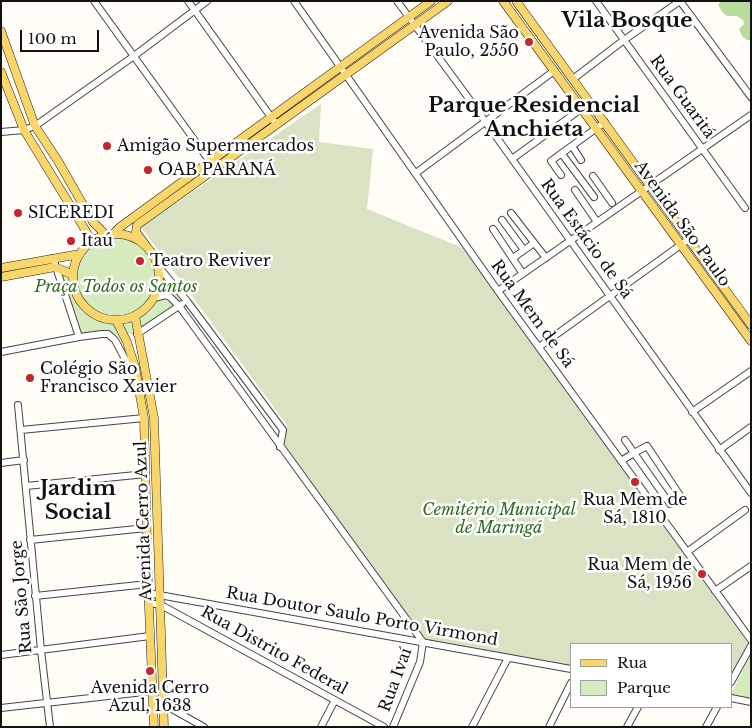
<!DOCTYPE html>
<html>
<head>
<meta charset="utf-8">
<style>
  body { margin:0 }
  #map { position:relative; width:752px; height:728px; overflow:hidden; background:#fffdf5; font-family:"Libre Baskerville",serif }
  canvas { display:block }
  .frame { position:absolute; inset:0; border:2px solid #111; pointer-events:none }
  .legend { position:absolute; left:570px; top:643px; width:162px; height:65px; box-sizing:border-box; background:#fff; border:1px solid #a0a0a0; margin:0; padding:6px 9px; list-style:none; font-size:15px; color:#111 }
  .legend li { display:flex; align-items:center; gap:10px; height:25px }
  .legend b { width:25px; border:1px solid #a0a0a0 }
  .scale { position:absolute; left:20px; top:30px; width:79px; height:22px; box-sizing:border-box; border:2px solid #111; border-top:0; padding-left:6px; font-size:15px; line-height:18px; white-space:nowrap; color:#111; -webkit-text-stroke:4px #fff; paint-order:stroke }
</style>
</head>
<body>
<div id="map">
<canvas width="752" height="728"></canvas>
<div class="frame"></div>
<ul class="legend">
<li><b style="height:6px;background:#f9d66b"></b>Rua</li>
<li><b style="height:14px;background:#d5ebbd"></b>Parque</li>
</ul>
<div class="scale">100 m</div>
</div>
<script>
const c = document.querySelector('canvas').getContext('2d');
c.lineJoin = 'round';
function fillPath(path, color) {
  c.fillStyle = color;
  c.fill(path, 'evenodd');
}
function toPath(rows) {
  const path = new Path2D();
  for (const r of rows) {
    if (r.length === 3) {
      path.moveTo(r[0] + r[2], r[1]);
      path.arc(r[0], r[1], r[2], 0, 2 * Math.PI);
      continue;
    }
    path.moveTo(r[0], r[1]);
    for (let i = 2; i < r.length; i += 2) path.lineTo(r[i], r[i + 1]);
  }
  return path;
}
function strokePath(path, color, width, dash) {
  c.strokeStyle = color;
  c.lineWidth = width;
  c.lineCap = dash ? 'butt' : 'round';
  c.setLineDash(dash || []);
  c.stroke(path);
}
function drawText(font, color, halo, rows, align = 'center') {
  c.font = font + ' "Libre Baskerville",serif';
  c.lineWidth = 5;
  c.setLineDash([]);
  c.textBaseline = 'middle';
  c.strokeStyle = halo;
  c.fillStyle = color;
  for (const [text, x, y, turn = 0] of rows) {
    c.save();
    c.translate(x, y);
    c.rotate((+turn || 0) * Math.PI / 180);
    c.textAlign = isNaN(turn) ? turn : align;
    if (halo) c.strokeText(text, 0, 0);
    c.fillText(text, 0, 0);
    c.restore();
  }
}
fillPath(toPath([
  [113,234,125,235,137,239,147,247,154,255,158,266,187,301,137,334,108,334,79,337,55,267,75,264,80,254,92,241],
  [751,654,751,698,731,695,731,694]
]), '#d5ebbd');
fillPath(toPath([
  [721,1,751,1,751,40,747,40,742,36,739,29,744,24,743,20,737,16,727,16,723,13,718,5]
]), '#b9dc9c');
fillPath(toPath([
  [321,104,319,142,373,149,367,209,463,248,748,643,731,675,731,644,571,644,571,665,424,639,285,445,287,425,141,227]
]), '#d9e3c4');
const minor = toPath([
  [94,1,216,170],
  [188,1,276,124],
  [294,1,498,291,751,640],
  [397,1,467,96,751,493],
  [596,1,745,208],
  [680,1,751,97],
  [573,79,624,40,680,1],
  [1,132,24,130,35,126,134,56,207,1],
  [572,146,581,160],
  [562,154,594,197],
  [512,159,581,109],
  [416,173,554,71],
  [561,175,551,161,605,122],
  [593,176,612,203],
  [575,190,595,219],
  [511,213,546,258],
  [502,220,524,250],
  [493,229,523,274],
  [53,258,79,337],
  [513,258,534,243],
  [158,266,187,301,283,430,280,447],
  [498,291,751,115],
  [154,298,166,295,170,297,179,306,423,642],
  [137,334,182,304],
  [539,347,689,239],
  [1,352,79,337,102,334,108,334,115,340,125,359,135,367],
  [18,405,41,650,50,727],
  [692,412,751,371],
  [21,430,144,418],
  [719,450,751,427],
  [621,461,634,453,647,446,681,497,670,504,634,453,625,440],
  [1,463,24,460],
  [26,486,146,474],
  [30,540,146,528],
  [687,552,745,510],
  [715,591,751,566],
  [148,593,571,669],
  [35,596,148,584],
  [149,603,161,605,384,727],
  [1,655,150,636],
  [731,682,751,646],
  [731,698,751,702],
  [163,704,204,727],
  [1,708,153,691],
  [321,727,335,700],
  [393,727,420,662,423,642],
  [472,727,508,658],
  [549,727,571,683],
  [627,727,638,707],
  [706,727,717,707]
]);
const major = toPath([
  [503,1,751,341],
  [516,1,751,325],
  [1,31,35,126,58,161,93,222,106,235],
  [1,72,24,130,92,241],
  [113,234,120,227,431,1],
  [116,277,43],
  [147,247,136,232,137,225,448,1],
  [1,268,80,254],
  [1,277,55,267,73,275],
  [135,316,154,418,164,727],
  [116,320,127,342,135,367,144,418,148,584,154,727]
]);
strokePath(minor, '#444', 8);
strokePath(major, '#222', 9);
strokePath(minor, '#fff', 6);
strokePath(major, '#f9d66b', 8);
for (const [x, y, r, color] of [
  [529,42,5,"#c4262e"],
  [107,146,5,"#c4262e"],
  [148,170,5,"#c4262e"],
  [18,213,5,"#c4262e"],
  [71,241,5,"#c4262e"],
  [140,261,5,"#c4262e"],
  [30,378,5,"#c4262e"],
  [635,482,5,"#c4262e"],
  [702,574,5,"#c4262e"],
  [150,671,5,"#c4262e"]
]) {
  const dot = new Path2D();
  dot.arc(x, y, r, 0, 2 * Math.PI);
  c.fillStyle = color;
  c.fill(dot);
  strokePath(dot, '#fff', 2);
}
drawText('16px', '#111', '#fff', [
  ["Avenida São",519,33,"right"],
  ["Paulo, 2550",519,51,"right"],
  ["Amigão Supermercados",117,146],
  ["OAB PARANÁ",158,170],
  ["SICEREDI",28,213],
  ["Itaú",81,241],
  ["Teatro Reviver",150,261],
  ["Colégio São",40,369],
  ["Francisco Xavier",40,387],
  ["Rua Mem de",635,500,"center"],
  ["Sá, 1810",635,518,"center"],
  ["Rua Mem de",692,565,"right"],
  ["Sá, 1956",692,583,"right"],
  ["Avenida Cerro",150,688,"center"],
  ["Azul, 1638",150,706,"center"]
], 'left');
drawText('16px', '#111', '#fff', [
  ["Rua Guaritá",682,97,54],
  ["Avenida São Paulo",682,224,54],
  ["Rua Estácio de Sá",586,239,54],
  ["Rua Mem de Sá",532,314,54],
  ["Avenida Cerro Azul",144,521,-92],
  ["Rua São Jorge",22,597,-95],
  ["Rua Doutor Saulo Porto Virmond",362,617,10],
  ["Rua Distrito Federal",274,651,29],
  ["Rua Ivaí",396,680,-70]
]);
drawText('italic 16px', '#2f6b1f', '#fff', [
  ["Praça Todos os Santos",116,287],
  ["Cemitério Municipal",499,510],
  ["de Maringá",499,528]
]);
drawText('bold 21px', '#111', '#fff', [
  ["Vila Bosque",627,21],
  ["Parque Residencial",534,106],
  ["Anchieta",534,130],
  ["Jardim",78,489],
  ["Social",78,513]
]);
</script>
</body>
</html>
